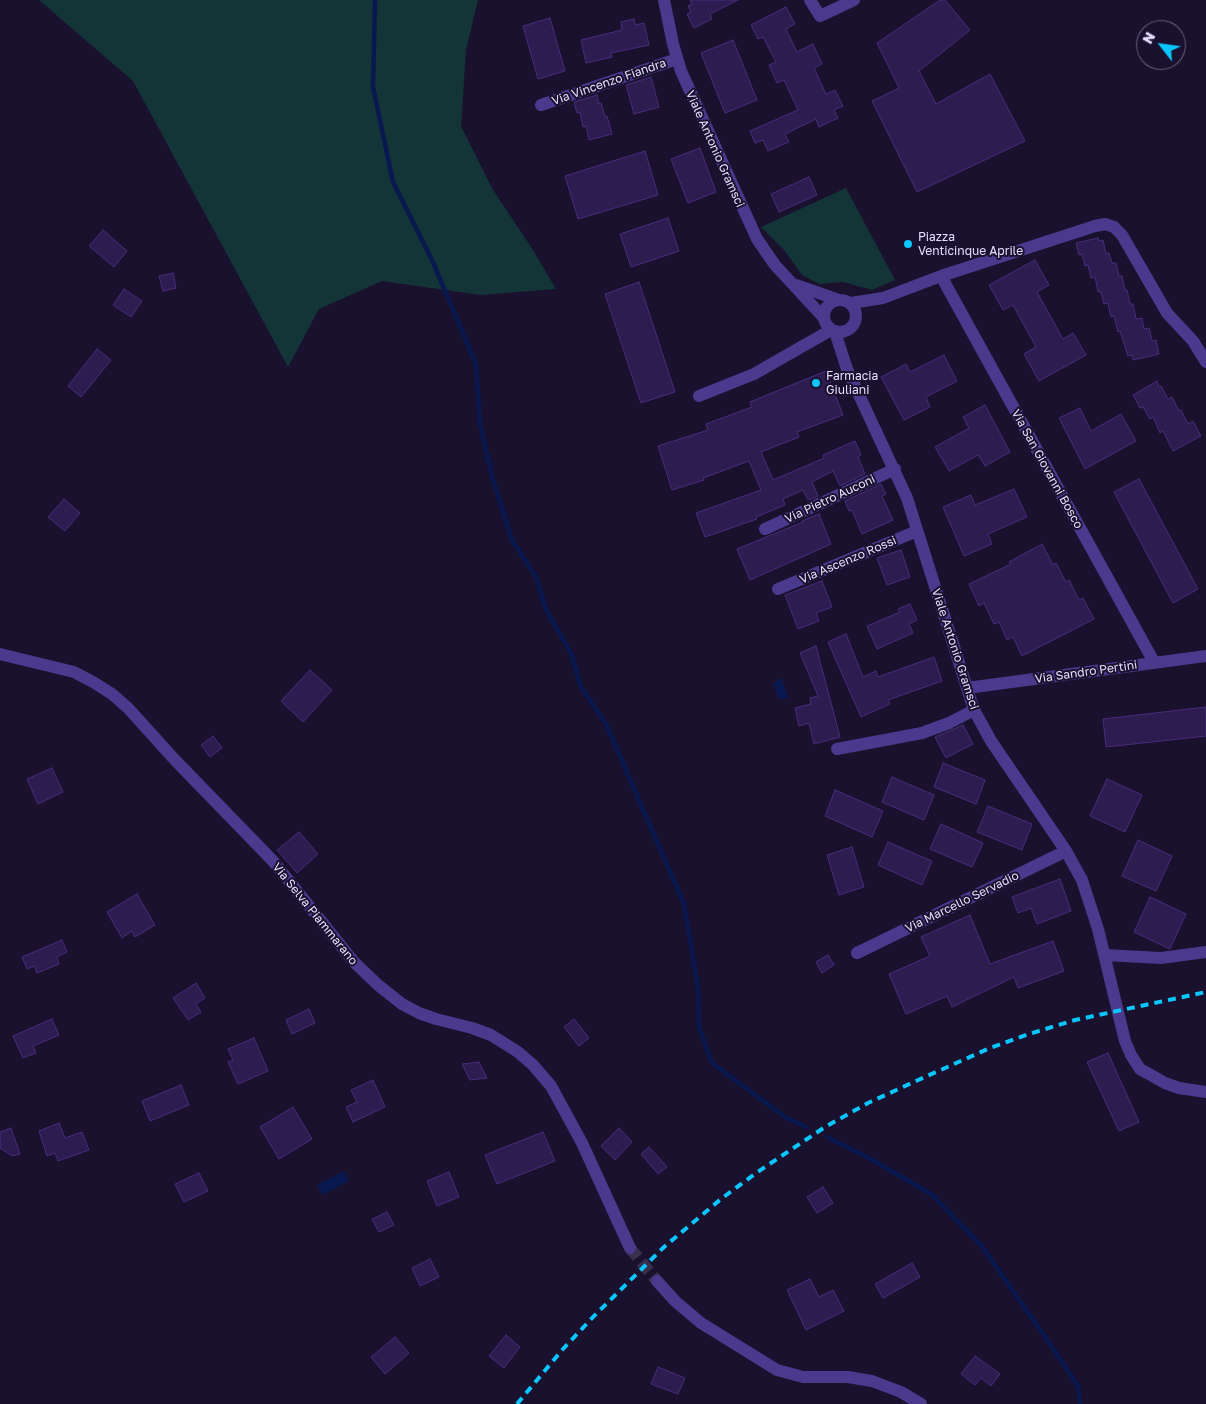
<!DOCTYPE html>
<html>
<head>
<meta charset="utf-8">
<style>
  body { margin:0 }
  #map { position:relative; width:1206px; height:1404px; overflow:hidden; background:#1a112e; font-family:"Golos Text",sans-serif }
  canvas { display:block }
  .north { position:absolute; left:1136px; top:20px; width:50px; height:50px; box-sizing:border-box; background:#1a112e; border:1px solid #6c6382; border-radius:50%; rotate:300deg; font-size:14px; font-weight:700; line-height:20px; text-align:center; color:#e6deff }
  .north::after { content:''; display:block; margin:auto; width:18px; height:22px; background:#0ac6ff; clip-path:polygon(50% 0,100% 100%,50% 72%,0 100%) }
</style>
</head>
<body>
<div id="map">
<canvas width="1206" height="1404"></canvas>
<div class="north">N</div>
</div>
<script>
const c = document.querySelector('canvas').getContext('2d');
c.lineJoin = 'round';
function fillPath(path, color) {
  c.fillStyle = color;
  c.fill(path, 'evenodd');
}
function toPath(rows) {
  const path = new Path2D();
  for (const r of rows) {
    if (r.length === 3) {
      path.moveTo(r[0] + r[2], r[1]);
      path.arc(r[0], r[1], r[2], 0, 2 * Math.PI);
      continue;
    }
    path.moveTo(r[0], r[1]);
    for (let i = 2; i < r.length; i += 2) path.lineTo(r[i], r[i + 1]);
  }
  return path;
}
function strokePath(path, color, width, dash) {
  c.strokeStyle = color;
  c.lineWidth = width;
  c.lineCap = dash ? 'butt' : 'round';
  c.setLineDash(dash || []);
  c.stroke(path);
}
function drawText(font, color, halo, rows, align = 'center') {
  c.font = font + ' "Golos Text",sans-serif';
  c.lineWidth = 4;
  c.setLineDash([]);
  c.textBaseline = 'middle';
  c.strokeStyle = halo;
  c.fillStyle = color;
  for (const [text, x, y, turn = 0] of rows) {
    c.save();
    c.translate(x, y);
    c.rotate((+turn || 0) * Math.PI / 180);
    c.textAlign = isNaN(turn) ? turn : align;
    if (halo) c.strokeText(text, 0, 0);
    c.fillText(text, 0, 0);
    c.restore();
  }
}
fillPath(toPath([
  [39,0,478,0,466,50,461,126,493,190,533,250,556,289,481,295,382,281,319,309,288,367,133,81],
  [846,188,895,280,872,290,843,282,820,284,802,275,784,250,761,227]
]), '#143538');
fillPath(toPath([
  [781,677,788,698,779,699,773,684],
  [344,1171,349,1181,322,1195,317,1185]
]), '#09194f');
strokePath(toPath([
  [375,0,373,87,393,182,432,260,476,364,480,424,493,480,512,540,536,577,546,610,571,653,581,687,606,724,684,904,698,988,699,1027,712,1063,785,1117,806,1127],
  [827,1137,869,1158,931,1194,981,1245,1052,1347,1078,1386,1080,1404]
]), '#09194f', 4.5);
const building = toPath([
  [690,0,738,0,710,14,712,19,694,28,687,14,691,12,688,6,692,4,690,0],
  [940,0,945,0,970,30,919,71,936,104,990,74,1025,141,917,192,872,101,899,88,877,43,940,0],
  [786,7,795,24,786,29,797,52,813,44,822,64,814,68,826,94,835,90,843,106,834,110,838,118,819,127,816,119,785,134,789,142,768,151,763,140,755,143,750,131,798,110,784,80,777,83,769,65,776,62,763,37,758,39,751,25,786,7],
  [550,18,565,71,538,79,523,26,550,18],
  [634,19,635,25,644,23,649,45,611,53,612,57,586,63,581,40,622,30,621,22,634,19],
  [733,40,757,100,725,113,701,53,733,40],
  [651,77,659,107,634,114,626,85,651,77],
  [597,95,599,104,601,103,605,117,607,116,612,134,589,140,586,126,583,127,580,112,577,113,574,102,597,95],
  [700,148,716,192,688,203,671,159,700,148],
  [645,151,658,195,578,219,565,176,645,151],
  [809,177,817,195,779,212,771,194,809,177],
  [668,218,679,251,631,267,620,234,668,218],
  [103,230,127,251,114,267,89,246,103,230],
  [1098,238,1099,241,1103,240,1106,254,1109,253,1112,263,1116,263,1119,276,1122,276,1125,290,1127,290,1130,304,1133,304,1136,319,1142,318,1144,329,1149,328,1152,341,1156,340,1159,354,1133,360,1132,355,1128,356,1120,331,1118,332,1114,316,1111,317,1108,303,1104,304,1101,292,1098,292,1095,277,1091,278,1088,265,1085,266,1082,254,1079,255,1076,243,1098,238],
  [1035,260,1049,285,1037,292,1063,339,1073,333,1086,355,1039,381,1024,354,1036,347,1013,305,1003,310,989,285,1035,260],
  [173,273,176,288,163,291,159,276,173,273],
  [639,282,675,392,641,403,605,294,639,282],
  [124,289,142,301,131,317,113,305,124,289],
  [97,349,111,360,81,397,68,386,97,349],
  [944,355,957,381,926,397,930,407,904,420,881,377,906,364,910,372,944,355],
  [826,371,843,415,797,432,799,437,761,452,773,480,824,458,823,455,855,441,861,455,858,457,865,474,840,486,833,471,812,482,818,496,808,500,803,490,783,499,785,505,756,517,757,519,705,537,696,513,761,490,749,461,703,478,704,480,672,490,658,446,708,430,706,424,752,407,750,402,826,371],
  [1157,381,1159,387,1161,386,1168,399,1172,397,1179,411,1181,410,1188,424,1193,421,1201,436,1173,451,1163,431,1160,433,1153,417,1150,419,1143,407,1140,408,1133,395,1157,381],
  [985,405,1010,452,985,466,978,455,949,471,935,447,969,428,963,417,985,405],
  [1080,408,1091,431,1121,414,1136,441,1085,469,1059,418,1080,408],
  [1139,479,1198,589,1173,603,1114,492,1139,479],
  [881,484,886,494,882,496,893,520,862,534,852,510,849,511,845,501,881,484],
  [1014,489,1027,517,988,534,992,544,964,556,943,507,971,495,975,505,1014,489],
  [64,499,80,513,65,531,48,517,64,499],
  [819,514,831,544,750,580,737,549,803,522,802,521,819,514],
  [1042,544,1053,565,1056,563,1066,582,1069,580,1079,600,1083,598,1094,619,1022,656,1013,637,1007,640,999,622,994,624,984,603,979,606,969,584,1011,564,1009,562,1042,544],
  [901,550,910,577,887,585,877,558,901,550],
  [822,581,832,607,816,613,819,621,798,629,785,595,822,581],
  [910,604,917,620,909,624,913,633,877,649,867,626,900,612,898,609,910,604],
  [846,634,863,677,876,671,878,677,934,657,942,681,888,700,890,704,861,717,828,642,846,634],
  [816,646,840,737,814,744,809,723,799,726,795,708,811,704,810,698,818,696,800,653,816,646],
  [310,670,332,690,303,722,281,701,310,670],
  [1206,707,1206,736,1106,747,1103,719,1206,707],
  [963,725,973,744,946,758,935,737,963,725],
  [213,736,222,748,210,757,201,745,213,736],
  [943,763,985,780,976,804,934,787,943,763],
  [52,768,63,792,38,804,27,779,52,768],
  [892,777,934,795,924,820,882,802,892,777],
  [1107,779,1142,795,1125,832,1090,816,1107,779],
  [835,790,883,811,872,837,825,816,835,790],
  [988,806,1032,824,1022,850,977,832,988,806],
  [941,824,983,843,972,867,930,849,941,824],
  [299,832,318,854,297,873,277,850,299,832],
  [1138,840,1172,856,1156,891,1122,876,1138,840],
  [888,842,932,861,922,885,878,865,888,842],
  [852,847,864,887,839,895,827,855,852,847],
  [1060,879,1071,911,1037,924,1031,908,1018,913,1012,897,1060,879],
  [137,894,155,925,135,937,132,931,122,938,107,912,137,894],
  [1150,897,1186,914,1170,949,1134,932,1150,897],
  [970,915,990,964,1053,941,1064,971,1018,988,1014,977,952,1007,947,996,906,1014,889,974,930,956,921,937,970,915],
  [62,940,67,952,57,957,59,964,37,973,34,966,27,969,22,957,62,940],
  [828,955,834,965,822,973,816,962,828,955],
  [196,983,205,998,196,1004,201,1012,188,1020,173,998,196,983],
  [309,1009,315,1023,292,1034,286,1020,309,1009],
  [52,1019,59,1035,33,1046,36,1053,23,1058,13,1036,52,1019],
  [574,1019,589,1038,579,1046,564,1027,574,1019],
  [254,1038,268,1071,238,1084,228,1062,233,1060,228,1049,254,1038],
  [1108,1053,1139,1122,1119,1131,1087,1062,1108,1053],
  [479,1062,487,1078,470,1080,462,1064,479,1062],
  [373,1080,385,1107,353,1122,346,1107,357,1102,351,1090,373,1080],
  [181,1085,189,1105,150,1121,142,1101,181,1085],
  [293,1107,312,1139,279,1159,260,1127,293,1107],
  [59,1123,65,1138,82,1132,89,1150,58,1161,55,1153,47,1156,39,1131,59,1123],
  [11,1128,20,1154,12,1156,0,1148,0,1132,11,1128],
  [619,1128,632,1142,615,1160,601,1146,619,1128],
  [543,1132,555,1161,497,1184,485,1155,543,1132],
  [649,1147,667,1167,658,1174,641,1154,649,1147],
  [449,1172,459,1197,437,1206,427,1181,449,1172],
  [199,1173,208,1191,184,1202,175,1184,199,1173],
  [823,1187,833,1203,817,1213,807,1197,823,1187],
  [387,1212,394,1225,379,1232,372,1219,387,1212],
  [430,1259,439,1277,420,1286,412,1268,430,1259],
  [912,1263,920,1277,883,1298,875,1284,912,1263],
  [810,1279,819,1297,833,1290,844,1311,806,1330,787,1290,810,1279],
  [506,1335,520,1347,504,1368,489,1356,506,1335],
  [395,1337,409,1353,385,1374,371,1357,395,1337],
  [975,1356,1000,1374,991,1386,981,1378,975,1385,961,1374,975,1356],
  [658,1367,685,1378,678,1394,651,1384,658,1367]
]);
fillPath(building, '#2d1c50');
strokePath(building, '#472d7c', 1);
strokePath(toPath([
  [630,1248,657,1281]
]), '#39304d', 12, [12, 6]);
strokePath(toPath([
  [664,0,673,44,681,71,757,239,775,265,824,318],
  [810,0,820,16,854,0],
  [541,105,677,59],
  [941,276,1154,662],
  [796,285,839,300],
  [840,316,16],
  [851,303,883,298,941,276,1095,226,1105,224,1114,227,1122,235,1167,313,1193,341,1206,362],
  [835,332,847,369,907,498,974,710,991,741,1066,851,1082,880,1098,929,1125,1041,1131,1055,1140,1069,1165,1083,1179,1088,1206,1092],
  [699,396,754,374,831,330],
  [765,529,895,469],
  [778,589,917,531],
  [0,654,74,672,93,682,112,694,128,708,175,760,273,861,353,961,378,985,402,1004,419,1013,436,1019,472,1028,491,1035,518,1052,533,1065,551,1086,582,1143,630,1248],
  [967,688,1206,656],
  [837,749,922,733,949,723,974,710],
  [857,953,1066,851],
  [1105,955,1161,958,1206,952],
  [657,1281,675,1301,701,1323,777,1370,803,1377,848,1377,872,1381,901,1392,921,1404]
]), '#493a8e', 12);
strokePath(toPath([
  [517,1404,563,1349,594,1316,664,1247,721,1199,756,1173,825,1127,868,1103,916,1081,990,1048,1029,1034,1075,1020,1206,992]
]), '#0ac6ff', 4, [8, 6]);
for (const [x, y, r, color] of [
  [908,244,5,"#0ac6ff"],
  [816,383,5,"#0ac6ff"]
]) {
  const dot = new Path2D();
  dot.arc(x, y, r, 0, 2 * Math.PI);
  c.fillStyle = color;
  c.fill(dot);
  strokePath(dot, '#1a112e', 2);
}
drawText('12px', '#e6deff', '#1a112e', [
  ["Via Vincenzo Fiandra",609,82,-19],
  ["Viale Antonio Gramsci",715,149,66],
  ["Via San Giovanni Bosco",1047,469,61],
  ["Via Pietro Auconi",830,499,-25],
  ["Via Ascenzo Rossi",848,560,-23],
  ["Viale Antonio Gramsci",955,649,72],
  ["Via Sandro Pertini",1086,672,-8],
  ["Via Marcello Servadio",962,902,-26],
  ["Via Selva Piammarano",315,914,51]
]);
drawText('12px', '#e6deff', '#1a112e', [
  ["Piazza",918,237],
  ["Venticinque Aprile",918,251],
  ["Farmacia",826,376],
  ["Giuliani",826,390]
], 'left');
</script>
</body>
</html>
